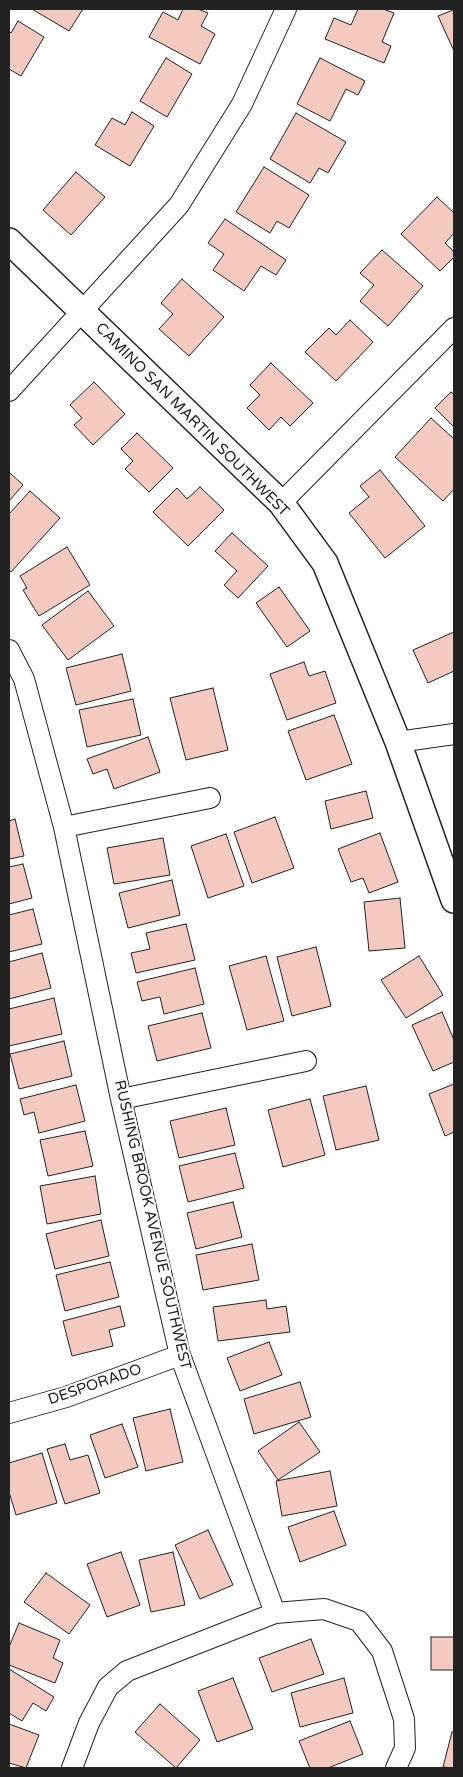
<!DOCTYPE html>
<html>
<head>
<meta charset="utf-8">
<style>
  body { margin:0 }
  #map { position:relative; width:463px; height:1777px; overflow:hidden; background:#fff; font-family:"Varela Round",sans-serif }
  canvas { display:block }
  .frame { position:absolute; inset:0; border:10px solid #222; pointer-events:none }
</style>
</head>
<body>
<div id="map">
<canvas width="463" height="1777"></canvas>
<div class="frame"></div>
</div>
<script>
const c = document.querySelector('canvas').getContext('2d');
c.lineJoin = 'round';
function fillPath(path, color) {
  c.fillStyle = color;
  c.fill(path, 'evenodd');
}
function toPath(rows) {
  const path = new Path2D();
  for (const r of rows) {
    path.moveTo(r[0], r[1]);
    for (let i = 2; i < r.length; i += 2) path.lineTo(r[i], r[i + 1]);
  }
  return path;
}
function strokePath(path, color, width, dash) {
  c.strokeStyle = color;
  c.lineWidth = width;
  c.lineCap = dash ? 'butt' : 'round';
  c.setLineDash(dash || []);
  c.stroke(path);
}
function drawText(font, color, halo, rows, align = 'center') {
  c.font = font + ' "Varela Round",sans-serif';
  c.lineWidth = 4;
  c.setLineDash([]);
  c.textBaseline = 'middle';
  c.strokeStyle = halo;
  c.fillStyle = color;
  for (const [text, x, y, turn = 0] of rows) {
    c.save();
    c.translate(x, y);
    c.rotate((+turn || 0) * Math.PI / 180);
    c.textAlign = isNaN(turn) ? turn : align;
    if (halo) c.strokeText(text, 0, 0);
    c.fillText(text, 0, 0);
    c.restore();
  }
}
const building = toPath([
  [32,9,83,9,69,31,32,9],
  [183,9,198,9,208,13,201,26,215,34,200,64,149,37,163,12,178,20,183,9],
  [358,9,383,9,394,13,382,42,391,46,384,63,325,39,334,18,351,25,358,9],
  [453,10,454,12,454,51,438,16,453,10],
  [18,21,44,37,21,76,9,69,9,31,11,33,18,21],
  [166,58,192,74,167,117,140,101,166,58],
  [320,58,365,81,358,95,346,89,330,121,297,104,320,58],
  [132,112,154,126,130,166,95,145,112,118,125,125,132,112],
  [296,113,346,142,328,173,319,168,310,183,270,159,296,113],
  [264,167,309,195,289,228,277,221,270,233,236,212,264,167],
  [76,172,105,197,71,235,43,210,76,172],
  [437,197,454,213,454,233,445,243,454,252,454,257,440,271,401,234,437,197],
  [225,219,286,260,276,275,261,266,244,291,213,270,224,254,208,243,225,219],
  [382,250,423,286,388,326,360,301,374,285,360,273,382,250],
  [182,279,224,317,189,356,159,329,173,314,161,303,182,279],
  [350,320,373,342,336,381,305,352,329,328,336,335,350,320],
  [271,363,313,403,290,426,281,417,269,430,247,408,260,395,250,385,271,363],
  [94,382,125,414,93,445,74,425,82,418,70,405,94,382],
  [451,392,454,395,454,427,435,408,451,392],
  [431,418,454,439,454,489,443,501,395,457,431,418],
  [137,433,173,468,149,492,125,469,133,461,121,449,137,433],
  [380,470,425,526,385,558,349,513,369,497,360,486,380,470],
  [9,472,23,485,9,501,9,472],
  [200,487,224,510,188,546,153,512,177,488,187,499,200,487],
  [30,491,60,518,11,572,9,570,9,514,30,491],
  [232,533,268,566,238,598,224,585,237,571,215,551,232,533],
  [67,547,90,585,39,616,23,590,27,588,20,576,67,547],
  [279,587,310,631,287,647,256,603,279,587],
  [88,591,114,626,68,660,42,625,88,591],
  [454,632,454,671,428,683,413,650,454,632],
  [122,654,131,691,76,705,66,668,122,654],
  [304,662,309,676,325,671,336,703,287,720,270,674,304,662],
  [213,688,228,750,186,760,170,698,213,688],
  [133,699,141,735,87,747,79,710,133,699],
  [334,715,352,764,306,780,288,731,334,715],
  [148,737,160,772,114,789,107,769,93,774,87,759,148,737],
  [366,791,373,818,331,829,325,801,366,791],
  [275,817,294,868,252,883,234,832,275,817],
  [15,819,24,856,9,859,9,821,15,819],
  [380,833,398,882,369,893,363,878,351,882,338,849,380,833],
  [226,834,244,886,208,898,191,846,226,834],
  [163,838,170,875,114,884,107,848,163,838],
  [23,864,32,898,9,904,9,867,23,864],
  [172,880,180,915,128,928,119,893,172,880],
  [400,898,405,948,369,951,364,902,400,898],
  [33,909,42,944,9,952,9,915,33,909],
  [186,924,195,960,136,973,131,953,150,949,146,933,186,924],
  [316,947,331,1006,292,1016,277,957,316,947],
  [42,953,51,988,9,999,9,962,42,953],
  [266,956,284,1021,247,1030,229,966,266,956],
  [419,956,443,995,406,1018,381,980,419,956],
  [195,968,204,1004,164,1014,160,997,142,1001,137,982,195,968],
  [54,998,62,1034,9,1046,9,1009,54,998],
  [442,1012,454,1040,454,1062,433,1071,412,1025,442,1012],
  [202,1013,211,1048,157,1061,148,1026,202,1013],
  [64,1041,72,1076,19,1089,10,1054,64,1041],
  [454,1084,454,1132,445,1136,429,1094,454,1084],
  [76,1085,85,1121,39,1133,34,1112,24,1115,20,1099,76,1085],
  [366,1086,379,1140,336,1150,323,1096,366,1086],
  [310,1099,325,1155,283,1167,268,1110,310,1099],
  [226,1108,235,1145,179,1158,170,1121,226,1108],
  [85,1131,93,1166,48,1176,40,1140,85,1131],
  [235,1153,244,1188,188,1202,179,1166,235,1153],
  [95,1176,101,1214,47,1224,40,1186,95,1176],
  [233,1202,242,1237,196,1249,187,1213,233,1202],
  [101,1220,109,1256,55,1269,46,1234,101,1220],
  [252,1244,259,1280,203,1290,196,1255,252,1244],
  [110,1262,119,1297,65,1311,56,1275,110,1262],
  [266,1300,267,1309,286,1306,290,1332,218,1341,213,1307,266,1300],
  [120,1306,125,1326,109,1330,113,1346,72,1356,63,1321,120,1306],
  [269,1342,282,1375,240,1391,227,1358,269,1342],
  [300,1382,311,1417,254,1434,244,1399,300,1382],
  [170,1409,183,1462,146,1471,133,1418,170,1409],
  [299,1422,320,1452,278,1480,258,1451,299,1422],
  [122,1424,138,1467,105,1478,90,1435,122,1424],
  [65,1444,70,1460,88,1455,100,1493,65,1504,47,1449,65,1444],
  [42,1453,57,1503,16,1515,9,1492,9,1463,42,1453],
  [330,1471,337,1506,282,1516,276,1481,330,1471],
  [334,1511,346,1545,300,1562,288,1527,334,1511],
  [208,1530,233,1585,200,1599,175,1545,208,1530],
  [121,1552,140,1605,107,1617,87,1564,121,1552],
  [173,1552,185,1605,151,1612,139,1560,173,1552],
  [46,1573,90,1605,69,1634,24,1602,46,1573],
  [19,1623,60,1640,53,1658,63,1663,55,1683,9,1665,9,1647,19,1623],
  [431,1637,454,1637,454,1670,431,1670,431,1637],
  [311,1639,324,1674,272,1692,259,1658,311,1639],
  [9,1669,54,1697,46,1711,33,1703,22,1721,9,1713,9,1669],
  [233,1678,253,1729,217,1742,198,1691,233,1678],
  [344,1678,353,1713,300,1727,291,1693,344,1678],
  [160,1704,200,1740,176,1768,135,1732,160,1704],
  [350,1721,363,1754,328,1768,310,1768,299,1741,350,1721],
  [9,1724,39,1735,26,1768,9,1763,9,1724],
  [452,1732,454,1732,454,1768,443,1767,452,1732]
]);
fillPath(building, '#f3c9c0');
strokePath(building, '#222', 1);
const minor = toPath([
  [9,391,179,205,242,104,286,9],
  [281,503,454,328],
  [9,650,24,679,64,827,121,1099,180,1355,275,1613,324,1609,359,1621,382,1651,404,1719,405,1748,396,1768],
  [398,742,454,734],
  [64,827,210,798],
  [121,1099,306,1061],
  [9,1413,66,1397,180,1355],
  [72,1768,89,1723,108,1687,127,1671,275,1613]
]);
const tertiary = toPath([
  [9,241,281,503,325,563,398,742,454,900]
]);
strokePath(minor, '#222', 22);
strokePath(tertiary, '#222', 28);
strokePath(minor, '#fff', 20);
strokePath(tertiary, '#fff', 25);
drawText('15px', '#222', '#fff', [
  ["CAMINO SAN MARTIN SOUTHWEST",192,420,45],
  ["RUSHING BROOK AVENUE SOUTHWEST",152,1225,77],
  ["DESPORADO",95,1385,-19]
]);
</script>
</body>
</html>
